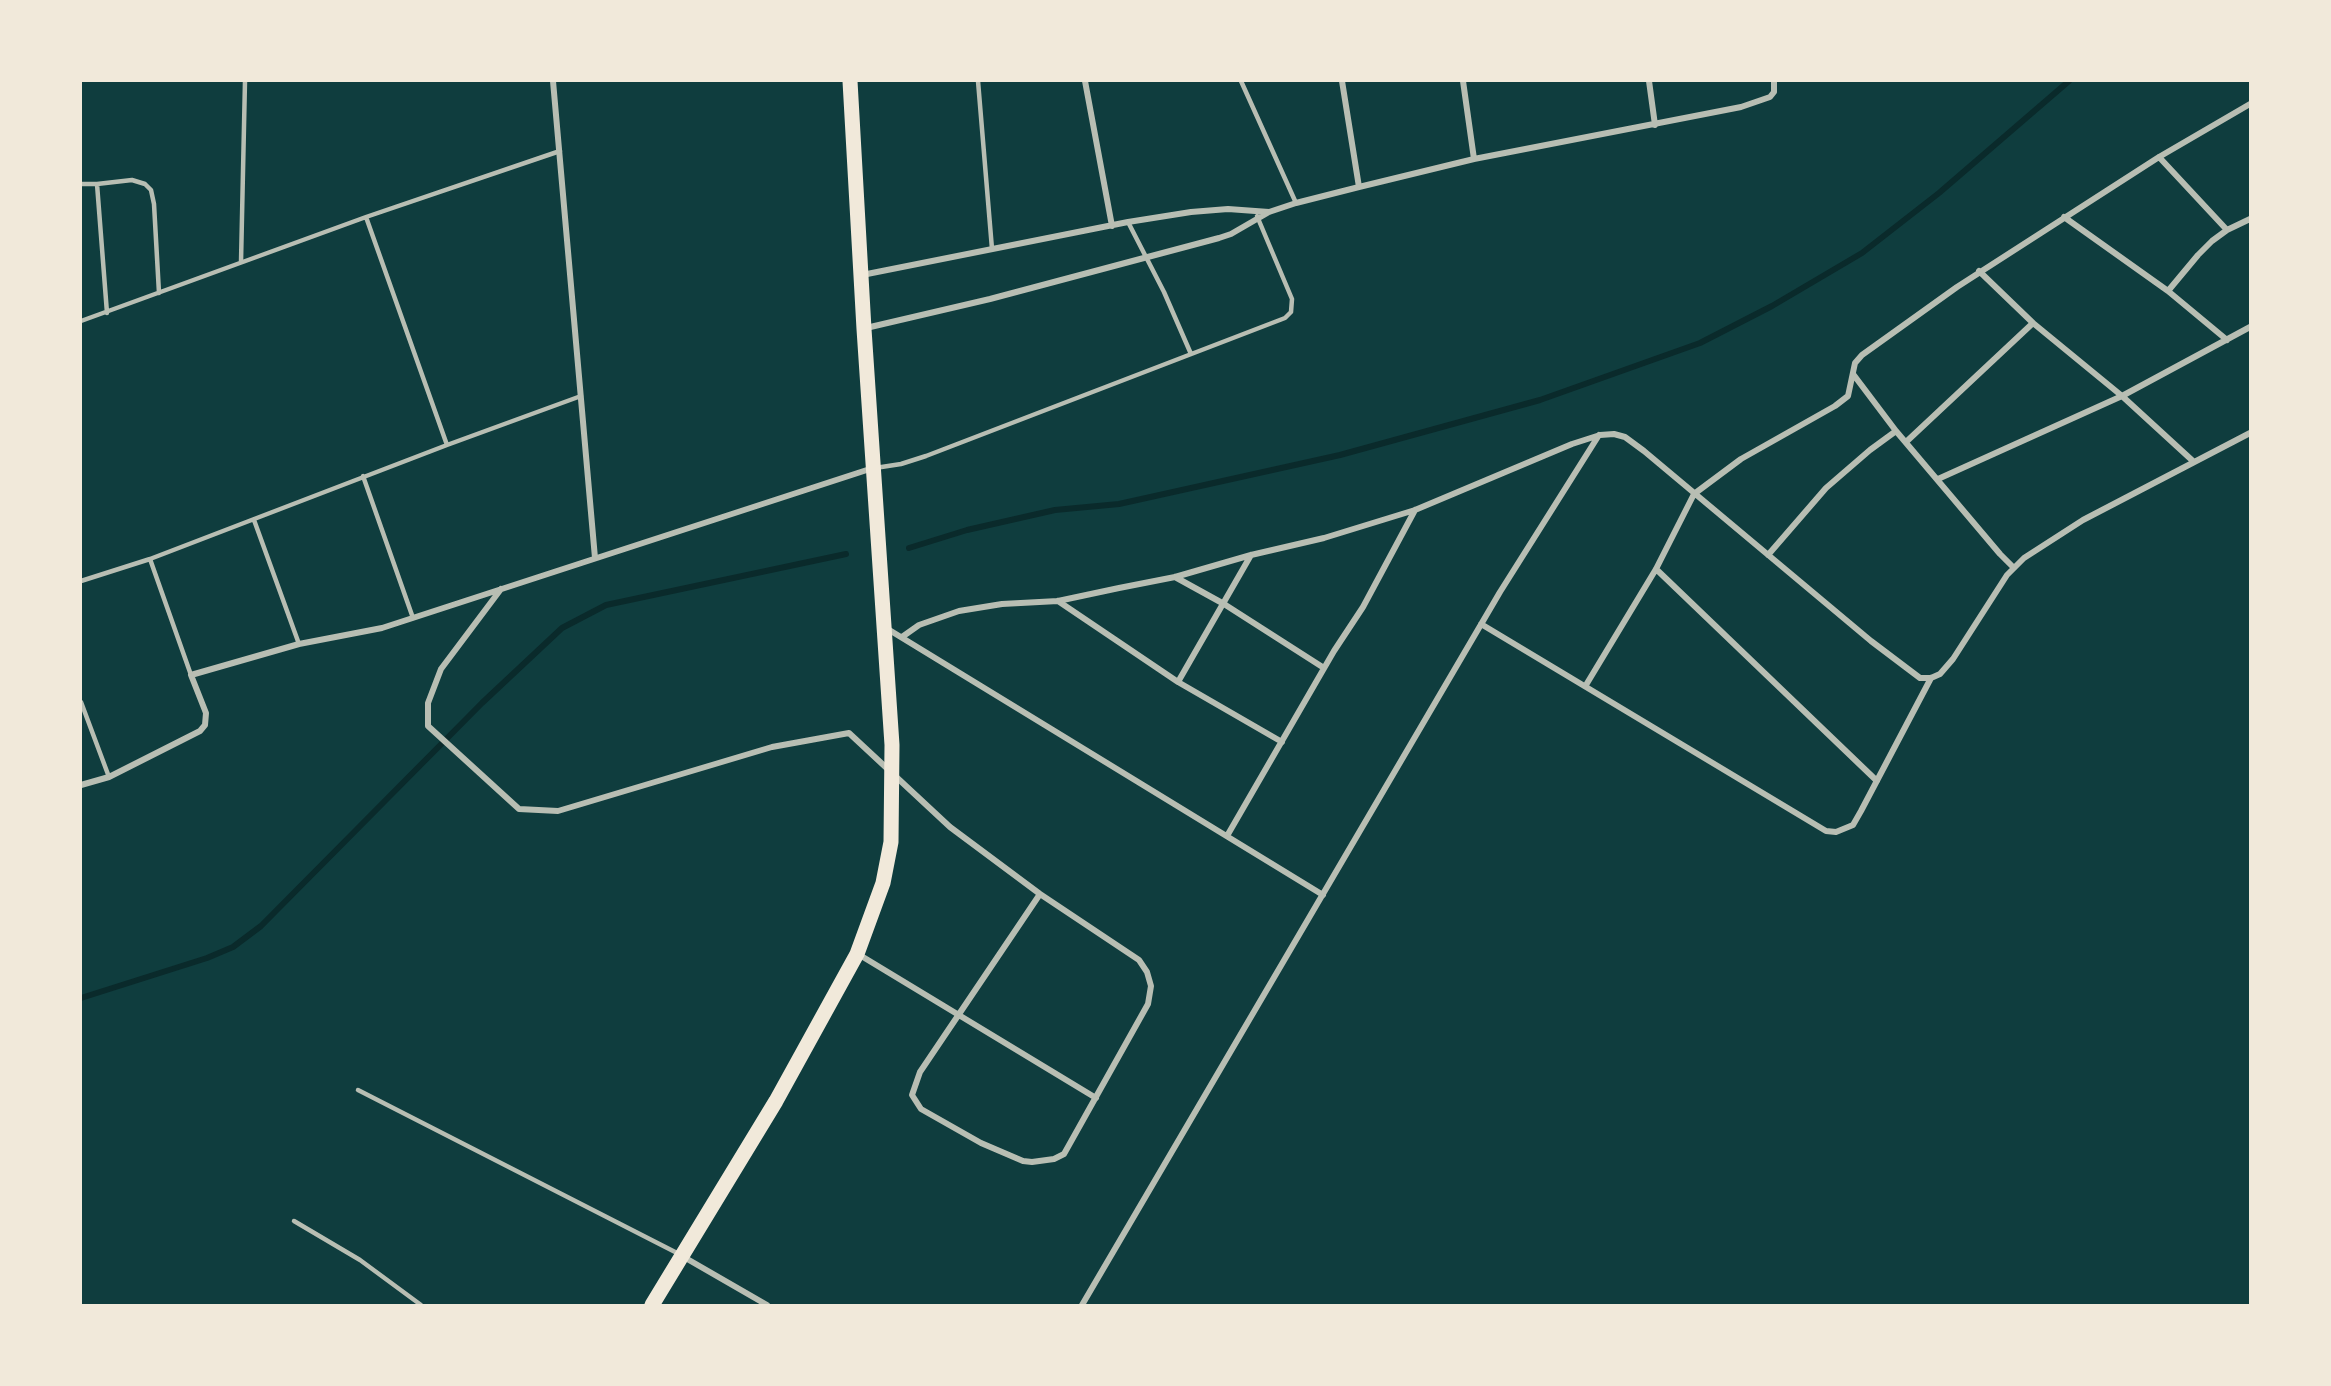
<!DOCTYPE html>
<html>
<head>
<meta charset="utf-8">
<style>
  body { margin:0 }
  #map { position:relative; width:2331px; height:1386px; overflow:hidden; background:#0f3d3e; font-family:"Crimson Pro",serif }
  canvas { display:block }
  .frame { position:absolute; inset:0; border:82px solid #f1e9da; pointer-events:none }
</style>
</head>
<body>
<div id="map">
<canvas width="2331" height="1386"></canvas>
<div class="frame"></div>
</div>
<script>
const c = document.querySelector('canvas').getContext('2d');
c.lineJoin = 'round';
function toPath(rows) {
  const path = new Path2D();
  for (const r of rows) {
    path.moveTo(r[0], r[1]);
    for (let i = 2; i < r.length; i += 2) path.lineTo(r[i], r[i + 1]);
  }
  return path;
}
function strokePath(path, color, width, dash) {
  c.strokeStyle = color;
  c.lineWidth = width;
  c.lineCap = dash ? 'butt' : 'round';
  c.setLineDash(dash || []);
  c.stroke(path);
}
strokePath(toPath([
  [909,548,967,530,1055,510,1119,504,1340,455,1540,400,1700,343,1772,306,1862,253,1939,193,2069,81],
  [81,998,207,958,233,947,261,926,482,703,562,628,606,605,846,554]
]), '#0a2a2b', 6);
strokePath(toPath([
  [978,81,992,249],
  [1241,81,1296,203],
  [81,184,97,184,107,313],
  [97,184,132,180,145,184,151,190,154,204,159,293],
  [366,217,447,445],
  [1128,222,1164,292,1191,354],
  [241,262,245,81],
  [81,321,366,217,560,151],
  [875,468,901,464,926,456,1285,318,1291,312,1292,299,1257,216],
  [363,476,413,618],
  [254,520,299,644],
  [150,559,191,675],
  [81,581,150,559,447,445,581,396],
  [81,702,109,777],
  [358,1090,679,1254],
  [294,1221,360,1260,421,1305]
]), '#b8beb3', 4.5);
strokePath(toPath([
  [553,81,595,558],
  [1085,81,1112,226],
  [1342,81,1359,187],
  [1463,81,1474,159],
  [1649,81,1655,125],
  [2159,157,2227,230],
  [2064,217,2168,291,2227,340],
  [862,275,1128,222,1191,212,1228,209,1269,212],
  [2168,291,2198,255,2212,241,2227,230,2250,219],
  [2033,323,2122,396,2194,462],
  [866,328,990,299,1219,238,1231,234,1269,212,1296,203,1359,187,1474,159,1741,107,1770,97,1774,92,1774,81],
  [1853,374,1896,431],
  [1906,442,2033,323,1979,271],
  [1938,479,2122,396,2250,327],
  [1251,555,1178,682,1282,742],
  [1768,555,1826,488,1870,450,1896,431,2000,554,2014,568],
  [1656,569,1877,781],
  [1175,577,1224,604,1324,668],
  [501,589,441,669,428,703,428,726,519,809,558,811,772,747,849,733,950,827,1040,894,1139,960,1147,972,1151,986,1148,1004,1064,1154,1054,1159,1032,1162,1023,1161,981,1143,921,1109,912,1095,920,1072,1040,894],
  [1058,601,1178,682],
  [1481,624,1826,831,1836,832,1853,825,1861,811,1931,678],
  [886,628,1323,895],
  [902,637,919,625,959,611,1002,604,1058,601,1119,588,1175,577,1251,555,1324,538,1415,510,1572,444,1600,435,1614,434,1625,437,1644,451,1871,641,1920,678,1931,678,1940,674,1953,659,2007,575,2024,558,2083,520,2250,433],
  [1586,685,1656,569,1694,494,1741,459,1835,406,1848,396,1855,363,1862,355,1957,287,2159,157,2250,104],
  [81,785,109,777,200,731,205,725,206,713,191,675,299,644,382,628,873,468],
  [1227,836,1334,651,1363,607,1415,510],
  [858,954,1096,1098],
  [682,1256,767,1305],
  [1082,1305,1500,592,1599,435]
]), '#b8beb3', 6);
strokePath(toPath([
  [652,1305,776,1101,857,954,883,883,891,842,892,745,864,329,850,81]
]), '#f1e9da', 15);
</script>
</body>
</html>
